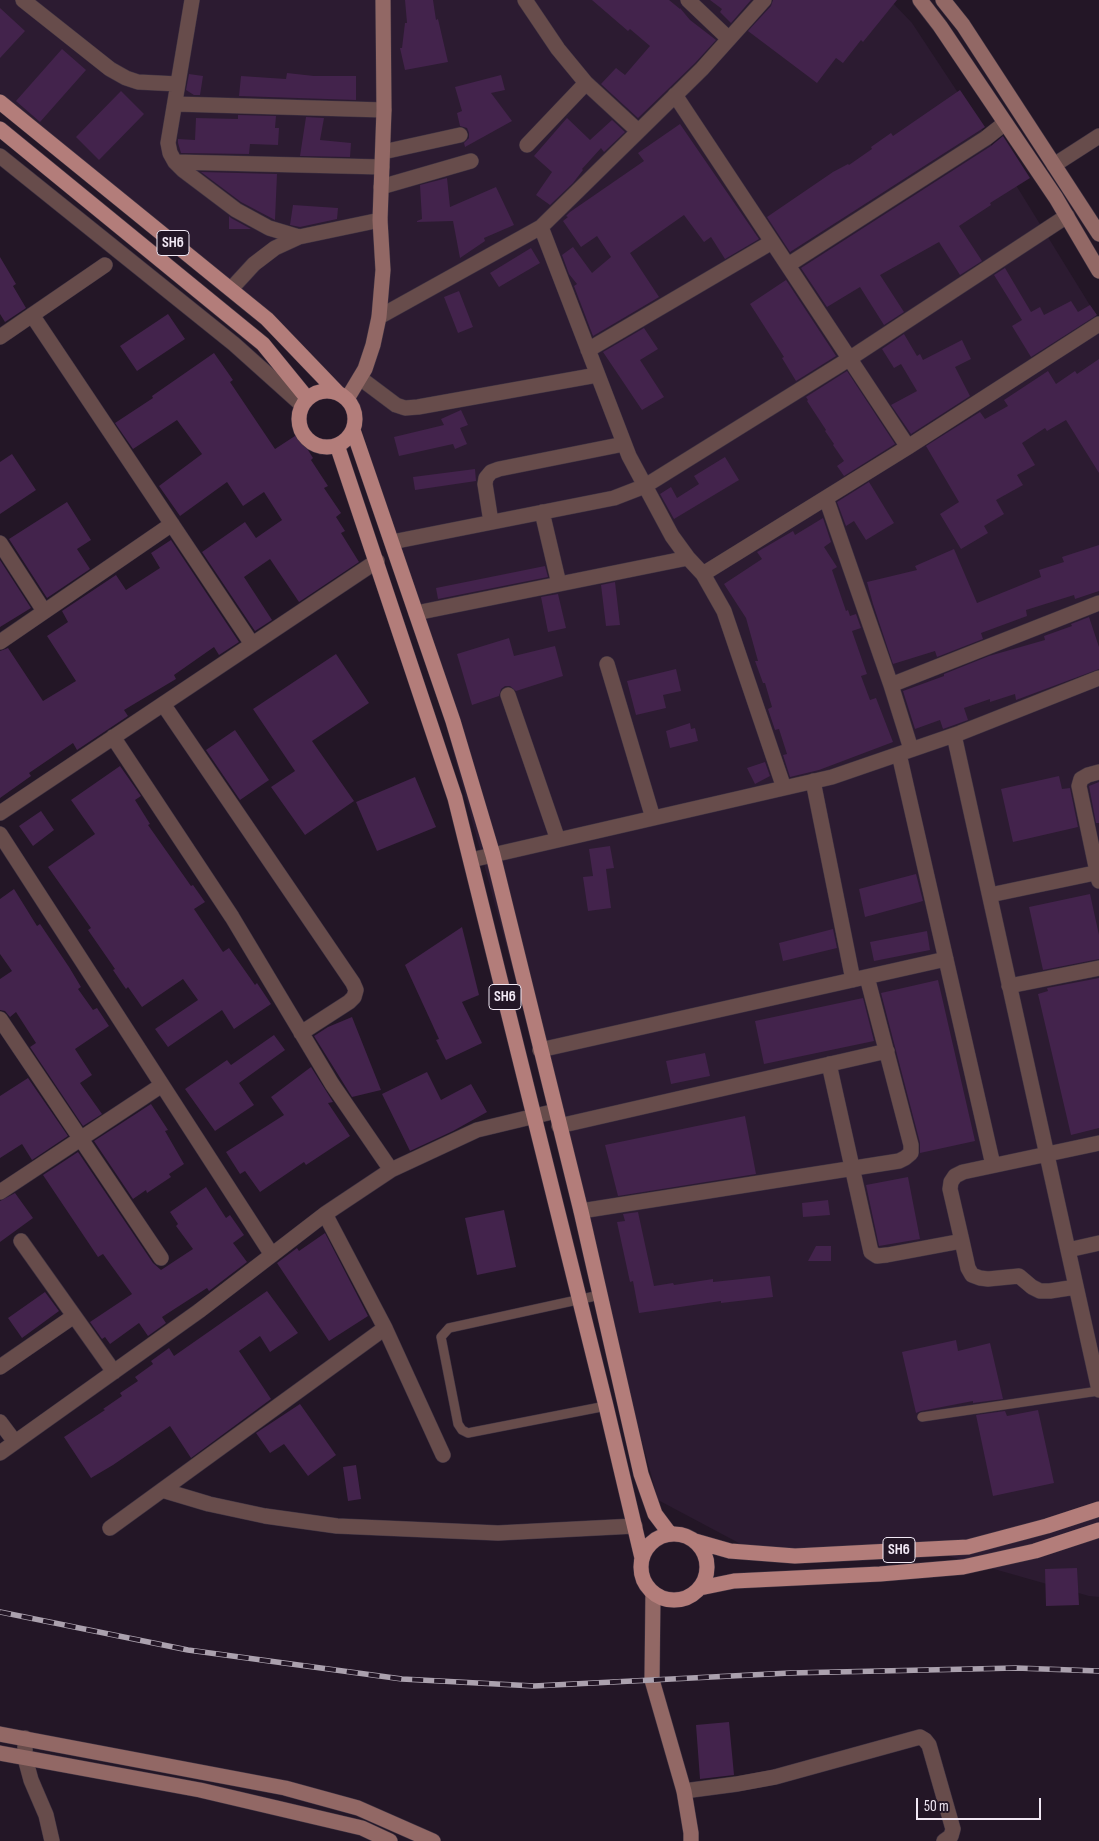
<!DOCTYPE html>
<html>
<head>
<meta charset="utf-8">
<style>
  body { margin:0 }
  #map { position:relative; width:1099px; height:1841px; overflow:hidden; background:#231626; font-family:"Sofia Sans Condensed",sans-serif }
  canvas { display:block }
  .scale { position:absolute; left:916px; top:1798px; width:125px; height:22px; box-sizing:border-box; border:2px solid #f2e9f5; border-top:0; padding-left:6px; font-size:15px; line-height:18px; white-space:nowrap; color:#f2e9f5; -webkit-text-stroke:4px #231626; paint-order:stroke }
</style>
</head>
<body>
<div id="map">
<canvas width="1099" height="1841"></canvas>
<div class="scale">50 m</div>
</div>
<script>
const c = document.querySelector('canvas').getContext('2d');
c.lineJoin = 'round';
function fillPath(path, color) {
  c.fillStyle = color;
  c.fill(path, 'evenodd');
}
function toPath(rows) {
  const path = new Path2D();
  for (const r of rows) {
    if (r.length === 3) {
      path.moveTo(r[0] + r[2], r[1]);
      path.arc(r[0], r[1], r[2], 0, 2 * Math.PI);
      continue;
    }
    path.moveTo(r[0], r[1]);
    for (let i = 2; i < r.length; i += 2) path.lineTo(r[i], r[i + 1]);
  }
  return path;
}
function strokePath(path, color, width, dash) {
  c.strokeStyle = color;
  c.lineWidth = width;
  c.lineCap = dash ? 'butt' : 'round';
  c.setLineDash(dash || []);
  c.stroke(path);
}
function drawText(font, color, halo, rows, align = 'center') {
  c.font = font + ' "Sofia Sans Condensed",sans-serif';
  c.lineWidth = 5;
  c.setLineDash([]);
  c.textBaseline = 'middle';
  c.strokeStyle = halo;
  c.fillStyle = color;
  for (const [text, x, y, turn = 0] of rows) {
    c.save();
    c.translate(x, y);
    c.rotate((+turn || 0) * Math.PI / 180);
    c.textAlign = isNaN(turn) ? turn : align;
    if (halo) c.strokeText(text, 0, 0);
    c.fillText(text, 0, 0);
    c.restore();
  }
}
fillPath(toPath([
  [0,0,890,0,912,23,974,117,1099,320,1099,1597,1089,1596,913,1546,752,1550,658,1500,386,506,356,412,300,344,0,93]
]), '#2c1b31');
fillPath(toPath([
  [405,0,433,0,436,20,438,19,448,62,405,70,400,48,402,48,405,23,407,23],
  [592,0,669,0,680,9,680,8,690,20,716,40,695,63,638,118,601,84,616,68,625,75,650,46,630,29,628,31],
  [710,0,751,0,731,23,720,12,722,9],
  [773,0,897,0,863,42,861,40,843,63,836,58,817,83,748,31,771,6],
  [0,8,25,31,0,58],
  [62,49,86,70,40,122,16,101],
  [287,73,314,76,356,76,356,100,239,96,241,76,286,79],
  [189,74,203,76,200,95,194,95,186,90],
  [501,75,505,90,491,93,512,121,465,147,464,143,469,138,469,133,467,128,460,126,457,113,462,111,455,87],
  [960,90,985,127,790,252,767,217,833,172,848,164,849,165,872,149,871,147,891,133,893,136],
  [121,91,144,114,99,160,76,137],
  [238,115,276,116,275,128,279,128,278,145,250,144,249,154,181,153,178,143,178,139,195,140,196,118,238,119],
  [306,117,324,118,320,140,351,143,350,157,300,156],
  [567,118,590,140,612,120,625,132,604,152,601,148,582,169,583,170,573,183,550,205,536,195,552,172,534,156],
  [680,124,759,239,725,259,711,237,704,242,684,215,630,253,659,297,593,336,574,286,577,284,569,274,562,255,573,247,592,273,611,257,597,236,581,247,563,221,568,217,566,216,570,212,644,161,638,153],
  [1003,136,1030,178,990,203,991,205,959,226,982,261,960,275,939,242,880,275,904,312,884,325,860,287,827,307,801,268,991,146],
  [201,172,277,174,275,220,241,202],
  [447,178,450,207,496,187,514,225,484,238,485,241,460,258,453,221,417,222,417,221,422,219,420,185],
  [293,205,338,208,337,219,300,227,290,225],
  [229,216,231,218,251,229,229,229],
  [531,248,540,263,499,287,490,273],
  [0,257,16,284,13,286,26,308,5,322,0,314],
  [1005,268,1031,312,1040,307,1044,315,1071,301,1078,312,1090,305,1097,315,1031,357,1012,326,1022,320,994,275],
  [786,280,836,356,796,381,782,358,784,357,750,304],
  [459,291,473,327,458,333,444,297],
  [168,314,185,339,137,371,120,346],
  [644,328,658,349,640,360,664,397,642,410,603,352],
  [904,334,917,356,920,354,923,360,962,340,971,359,955,367,970,396,911,434,891,405,917,391,901,364,894,368,882,349],
  [214,353,233,380,230,382,275,449,298,434,313,458,311,460,328,486,324,488,341,513,336,517,345,531,341,533,359,562,299,602,270,559,244,577,272,620,255,631,202,552,245,522,256,538,282,520,264,492,243,506,227,482,180,516,159,486,202,454,177,420,133,449,115,423,153,398,152,396],
  [1099,359,1099,473,1066,420,1047,431,1045,428,1022,443,1035,465,1017,475,1023,485,996,500,1004,514,984,526,988,533,961,549,940,514,959,502,926,446,980,412,985,419,1008,406,1004,400,1048,371,1056,384,1075,371,1077,374],
  [847,371,895,444,844,476,837,466,844,461,833,445,834,444,825,431,826,430,807,401,808,400,806,397],
  [461,410,468,425,460,428,467,444,455,449,453,444,399,456,394,437,444,425,441,419],
  [12,454,36,490,0,514,0,462],
  [725,457,739,480,674,519,660,494,671,487,677,498,699,484,694,476],
  [475,469,476,481,415,490,413,477],
  [869,482,894,523,866,540,854,521,846,526,837,502],
  [67,502,91,540,77,549,90,569,47,598,9,539],
  [823,518,831,542,824,547,837,567,832,570,846,611,848,610,850,616,856,614,861,628,852,631,867,674,861,676,870,700,876,698,893,742,819,770,790,777,783,755,787,754,779,729,775,730,768,709,772,707,765,683,763,683,755,661,758,661,746,618,724,584,762,559,757,552,793,531,795,535],
  [171,540,239,642,219,655,214,647,174,675,176,679,124,710,128,716,77,750,73,743,29,773,31,776,0,798,0,651,8,648,43,701,76,681,47,636,68,622,62,611,116,575,126,590,160,568,151,553],
  [1099,545,1099,591,1075,599,1074,595,1026,610,1027,616,981,633,983,639,937,657,935,651,893,664,873,604,867,582,917,570,915,566,954,549,977,603,1041,577,1039,570,1064,562,1062,557],
  [0,560,31,608,0,627],
  [545,566,548,577,438,599,436,588],
  [615,582,620,625,606,626,601,585],
  [558,594,566,628,548,632,541,597],
  [1089,617,1099,647,1099,669,1016,700,1015,694,990,702,990,699,964,708,968,720,943,729,940,720,915,729,903,691,944,676,944,674,989,656,1045,640,1044,636,1072,626,1071,624],
  [509,638,514,656,555,646,563,676,516,691,510,686,505,686,501,689,499,696,472,705,457,654],
  [336,654,369,703,312,741,354,801,305,835,271,787,295,771,253,709],
  [676,669,681,691,663,695,666,708,636,715,627,681],
  [690,723,691,729,695,728,698,741,670,748,666,731],
  [235,730,269,780,240,800,206,750],
  [765,762,770,776,755,784,747,768],
  [120,766,141,796,135,800,150,824,148,825,191,886,193,885,205,902,194,909,223,952,229,948,255,985,257,983,271,1004,234,1029,222,1010,168,1047,155,1029,198,1000,183,979,142,1007,128,987,126,989,113,970,115,969,88,930,91,928,48,867,95,834,71,800],
  [1059,776,1062,789,1070,788,1078,827,1013,842,1001,789],
  [415,777,436,827,377,851,356,802],
  [1099,782,1099,823,1096,823,1089,786],
  [41,811,54,830,33,846,19,826],
  [610,846,614,868,606,869,611,908,588,911,583,877,593,876,589,849],
  [916,874,923,901,865,917,859,889],
  [14,889,37,926,40,924,69,967,81,987,78,989,93,1010,97,1008,109,1026,75,1049,92,1075,80,1083,102,1114,83,1126,30,1047,36,1043,16,1012,10,1017,5,1011,0,1010,0,979,12,971,0,954,0,899],
  [1090,894,1099,935,1099,959,1043,970,1029,907],
  [462,927,479,995,462,1002,482,1043,446,1060,436,1040,439,1039,405,965],
  [833,929,837,948,783,961,779,943],
  [927,931,930,950,874,961,870,942],
  [1099,978,1099,1128,1071,1135,1038,994,1048,991,1047,988],
  [938,980,975,1141,920,1153,920,1143,881,993],
  [863,998,874,1041,764,1064,755,1021],
  [352,1017,381,1090,352,1097,314,1036,328,1027],
  [274,1035,285,1050,239,1083,254,1105,215,1131,185,1089,227,1060,231,1065],
  [705,1053,710,1076,671,1084,666,1061],
  [311,1067,333,1102,328,1103,350,1136,306,1165,304,1162,260,1192,245,1171,240,1174,226,1152,284,1115,271,1097],
  [427,1072,441,1100,471,1084,487,1112,453,1131,410,1151,382,1094],
  [28,1078,68,1136,32,1160,22,1144,0,1158,0,1096],
  [151,1104,168,1130,165,1131,184,1164,169,1174,171,1177,147,1193,146,1190,133,1199,94,1141],
  [745,1116,756,1174,618,1196,605,1145],
  [78,1152,153,1263,161,1270,193,1249,176,1226,178,1224,170,1212,206,1187,226,1218,230,1215,244,1235,233,1243,247,1262,209,1291,207,1288,162,1317,166,1323,148,1336,139,1323,110,1344,105,1337,102,1339,90,1322,132,1294,103,1254,98,1257,43,1175],
  [908,1177,920,1239,879,1246,866,1185],
  [15,1193,33,1218,0,1242,0,1201],
  [828,1200,830,1215,803,1217,802,1203],
  [504,1210,516,1267,477,1275,465,1218],
  [638,1212,654,1286,673,1283,674,1285,713,1279,713,1282,770,1276,773,1297,721,1303,721,1301,639,1313,633,1281,630,1282,617,1222,625,1221,623,1214],
  [325,1233,368,1316,329,1341,277,1263,297,1248,299,1251],
  [816,1246,831,1246,831,1261,808,1261],
  [267,1291,298,1333,270,1352,260,1336,239,1351,271,1399,191,1458,170,1426,113,1465,91,1478,64,1437,105,1410,103,1409,122,1396,120,1393,138,1381,135,1377,153,1364,151,1361,169,1348,174,1356],
  [45,1292,59,1311,22,1338,8,1318],
  [956,1340,958,1351,990,1343,1003,1399,973,1403,973,1401,921,1411,916,1413,902,1352],
  [300,1404,336,1455,308,1476,284,1444,270,1453,256,1433],
  [1038,1410,1054,1483,993,1496,976,1415,1005,1411,1007,1416],
  [356,1465,361,1499,348,1501,343,1467],
  [1077,1568,1079,1605,1046,1606,1045,1569],
  [729,1722,734,1775,700,1779,696,1725]
]), '#43234c');
const lane = toPath([
  [600,1295,449,1328,441,1337,458,1424,462,1430,468,1433,606,1406],
  [922,1417,1099,1391]
]);
const street = toPath([
  [23,0,110,69,126,78,138,82,178,84],
  [192,0,168,143,170,153,175,162,183,170,236,210,269,228,299,237],
  [525,0,558,49,586,83,638,131],
  [688,0,729,39],
  [675,95,908,447],
  [175,104,384,110],
  [527,145,586,83],
  [383,152,460,135],
  [0,156,234,344,302,405],
  [175,162,382,167],
  [1054,165,1099,136],
  [381,187,471,161],
  [541,227,629,456,672,536,688,558,703,574,724,611,784,788],
  [788,265,986,138,1005,123],
  [231,289,254,264,275,248,299,237,380,220],
  [32,315,252,644],
  [379,317,541,227,702,69,764,0],
  [0,337,105,265],
  [588,350,772,242],
  [360,378,396,405,405,408,418,407,597,375],
  [826,498,891,685,911,749],
  [542,512,559,584],
  [491,522,485,484,486,478,491,472,499,469,624,444],
  [392,542,614,498,645,486,849,359,1067,216],
  [0,543,44,611],
  [703,574,908,447,1099,324],
  [416,613,688,558],
  [0,642,172,524],
  [607,664,653,818],
  [891,685,1099,603],
  [508,695,558,840],
  [163,704,353,983,356,990,354,997,349,1002,301,1033],
  [954,735,1099,1390],
  [113,737,232,917,332,1084,391,1170],
  [899,754,993,1165],
  [1099,772,1088,775,1081,779,1079,786,1099,881],
  [813,781,853,980],
  [0,813,377,561],
  [0,834,272,1255],
  [471,860,832,777,960,733,1099,678],
  [990,895,1099,872],
  [1009,986,1099,968],
  [0,1019,161,1258],
  [540,1050,946,959],
  [829,1064,871,1252,877,1256,887,1255,962,1241],
  [559,1126,887,1051],
  [0,1192,162,1085],
  [581,1211,899,1161,905,1158,911,1153,911,1145,867,977],
  [325,1214,385,1328,443,1455],
  [21,1241,114,1372],
  [1068,1250,1099,1243],
  [1076,1287,1050,1291,1040,1291,1032,1287,1019,1276,988,1279,980,1278,972,1275,968,1268,962,1241,950,1189,951,1182,955,1176,963,1172,1099,1143],
  [0,1367,74,1316],
  [0,1422,15,1442],
  [0,1453,199,1311,325,1214,391,1170,477,1130,556,1111],
  [162,1490,209,1504,265,1516,337,1526,498,1533,635,1526],
  [110,1528,385,1328],
  [25,1738,25,1758,31,1780,46,1815,52,1841],
  [684,1791,737,1784,775,1777,920,1737,925,1740,929,1745,953,1829,951,1836,944,1841]
]);
const secondary = toPath([
  [920,0,940,26,1056,198,1099,271],
  [943,0,963,25,1099,234],
  [347,399,365,369,373,345,379,317,383,270,380,220,384,110,383,0],
  [653,1593,652,1680,684,1791,691,1833,691,1841],
  [0,1734,285,1788,358,1808,433,1841],
  [0,1753,200,1790,362,1828,390,1841]
]);
const primary = toPath([
  [0,102,267,319,338,393],
  [0,129,263,344,307,398],
  [327,419,28],
  [353,430,453,721,493,855,581,1211,641,1474,655,1514,670,1534],
  [337,445,455,798,606,1406,642,1558],
  [674,1567,33],
  [695,1541,730,1551,795,1556,968,1547,1047,1526,1099,1509],
  [700,1588,734,1581,880,1574,963,1567,1035,1551,1099,1530]
]);
strokePath(lane, '#403443', 10);
strokePath(street, '#403443', 16);
strokePath(secondary, '#403443', 16);
strokePath(primary, '#403443', 16);
strokePath(lane, '#674c4b', 9);
strokePath(street, '#674c4b', 15);
strokePath(secondary, '#926865', 15);
strokePath(primary, '#b37d7a', 15);
const rail = toPath([
  [0,1612,188,1650,402,1679,534,1686,790,1673,1016,1668,1099,1671]
]);
strokePath(rail, '#aba1ae', 5.5);
strokePath(rail, '#231626', 4, [11]);
for (const [x, y, w] of [
  [173,243,32],
  [505,997,32],
  [899,1550,32]
]) {
  const box = new Path2D();
  box.roundRect(x - w / 2, y - 12.5, w, 25, 4);
  c.fillStyle = '#231626';
  c.fill(box);
  strokePath(box, '#f2e9f5', 1);
}
drawText('bold 15px', '#f2e9f5', null, [
  ["SH6",173,243],
  ["SH6",505,997],
  ["SH6",899,1550]
]);
</script>
</body>
</html>
